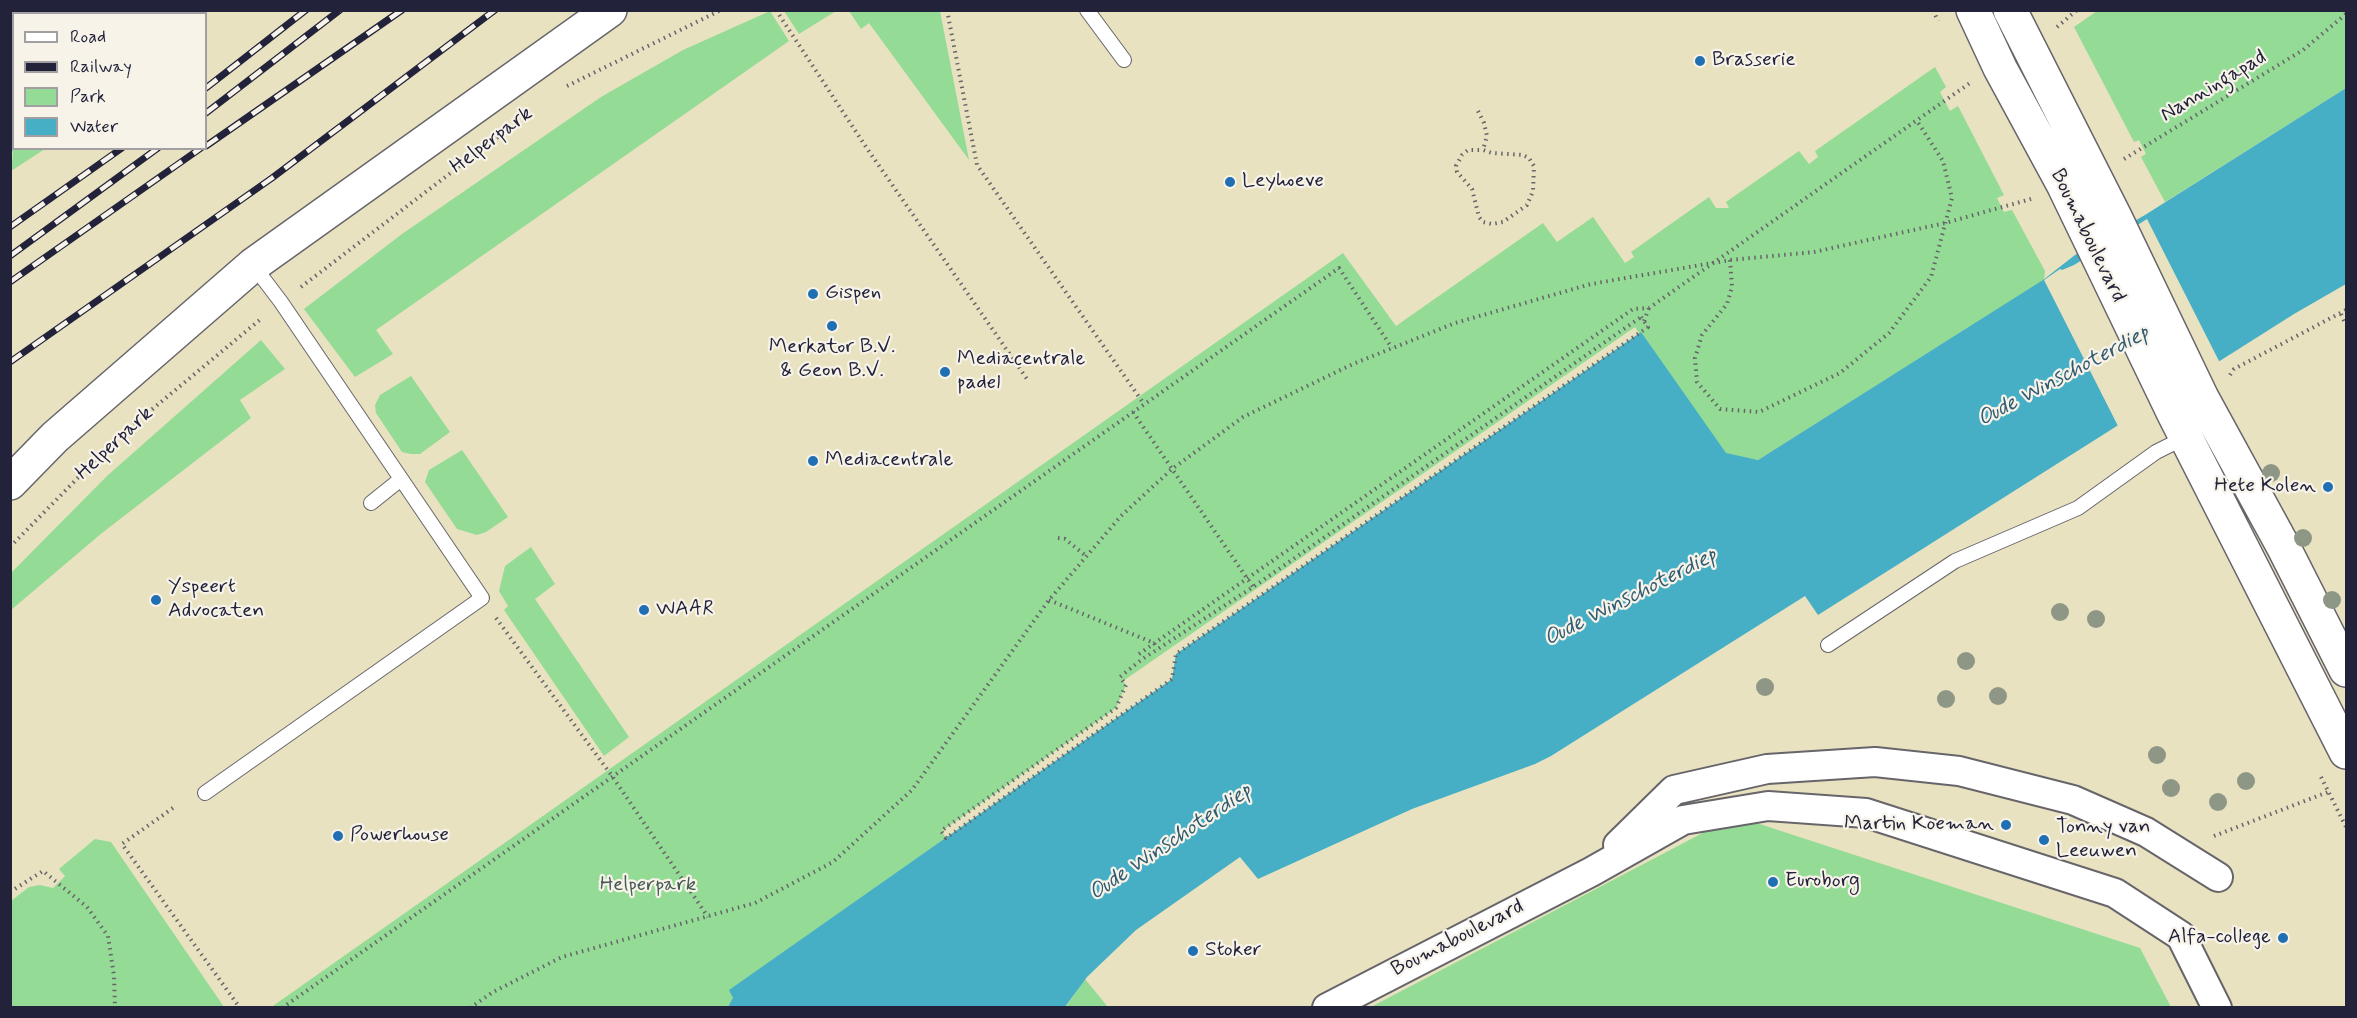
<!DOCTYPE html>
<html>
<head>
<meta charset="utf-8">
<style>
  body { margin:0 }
  #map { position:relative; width:2357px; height:1018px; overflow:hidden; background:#e8e2c0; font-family:Mynerve,sans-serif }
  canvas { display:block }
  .frame { position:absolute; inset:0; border:12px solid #22223b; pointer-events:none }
  .legend { position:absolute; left:12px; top:12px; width:195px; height:138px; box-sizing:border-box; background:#f7f3e8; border:2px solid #a29fa3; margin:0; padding:8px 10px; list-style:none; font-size:18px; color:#22223b }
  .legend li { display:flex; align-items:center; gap:12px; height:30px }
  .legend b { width:30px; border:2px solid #a29fa3 }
</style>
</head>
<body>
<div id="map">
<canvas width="2357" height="1018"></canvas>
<div class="frame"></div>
<ul class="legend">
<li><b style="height:8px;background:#fff"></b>Road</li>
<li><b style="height:8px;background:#22223b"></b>Railway</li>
<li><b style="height:16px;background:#94db96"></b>Park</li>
<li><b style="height:16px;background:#46afc5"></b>Water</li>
</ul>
</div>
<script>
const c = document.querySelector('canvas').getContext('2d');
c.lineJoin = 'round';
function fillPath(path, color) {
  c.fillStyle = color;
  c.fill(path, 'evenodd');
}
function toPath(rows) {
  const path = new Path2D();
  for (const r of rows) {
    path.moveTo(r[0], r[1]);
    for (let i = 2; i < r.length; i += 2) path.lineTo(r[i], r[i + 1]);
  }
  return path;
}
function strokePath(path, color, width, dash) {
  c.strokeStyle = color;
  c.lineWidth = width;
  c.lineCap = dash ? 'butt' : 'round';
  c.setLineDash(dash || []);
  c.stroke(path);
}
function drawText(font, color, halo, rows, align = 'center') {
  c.font = font + ' Mynerve,sans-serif';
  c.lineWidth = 4.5;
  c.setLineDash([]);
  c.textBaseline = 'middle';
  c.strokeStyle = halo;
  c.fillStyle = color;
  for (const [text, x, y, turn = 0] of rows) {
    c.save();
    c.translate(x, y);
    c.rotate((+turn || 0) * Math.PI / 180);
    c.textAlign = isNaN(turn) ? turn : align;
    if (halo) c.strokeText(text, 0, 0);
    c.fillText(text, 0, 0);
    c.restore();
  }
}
fillPath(toPath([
  [11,11,150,11,152,13,14,14,14,148,45,149,11,171,13,153,10,149],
  [770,11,789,41,376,330,393,354,355,377,304,309,402,234,601,97,683,50],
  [784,11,836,11,799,34],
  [849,11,940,11,969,160,869,23,861,29],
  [2097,11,2346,11,2346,88,2165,202,2141,157,2146,154,2139,140,2134,142,2074,27],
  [1935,67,1946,87,1940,92,1950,111,1958,106,2004,195,1997,198,2004,212,2012,210,2045,271,2044,280,1758,460,1726,454,1720,445,1713,444,1635,327,1123,681,1126,685,1116,708,942,831,946,838,730,990,734,998,727,1007,270,1008,1343,253,1396,326,1543,223,1557,242,1593,217,1625,263,1634,257,1631,252,1709,197,1716,208,1729,208,1726,202,1799,151,1809,164,1818,157,1815,151],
  [261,340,285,369,240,400,251,418,102,533,11,610,11,573,107,476],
  [411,376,450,432,420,454,411,454,402,452,376,413,375,405,380,395],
  [462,450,508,517,486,532,477,535,457,529,425,482,429,470],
  [531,547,555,584,535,599,629,737,604,756,504,610,508,606,499,591,505,566],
  [1735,816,2140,948,2171,1007,1369,1008],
  [95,839,111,842,224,1007,11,1007,11,901,29,887,40,885,53,888,65,876,59,869],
  [1085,979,1108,1007,1065,1008]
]), '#94db96');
fillPath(toPath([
  [2346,88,2346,284,2294,314,1818,615,1805,596,1551,756,1535,764,1412,809,1258,879,1240,857,1136,930,1087,977,1065,1007,727,1008,733,998,729,990,1172,679,1176,654,1641,332,1726,453,1758,460,2043,280,2075,255,2145,215]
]), '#46afc5');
fillPath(toPath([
  [2147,219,2220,363,2118,426,2044,280,2060,269,2062,270,2074,265]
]), '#e8e2c0');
const service = toPath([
  [1087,10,1124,60],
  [371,503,401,479],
  [1828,645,1955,561,2078,508,2156,452,2186,437],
  [205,793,482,598,281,302,253,265]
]);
const minor = toPath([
  [1618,845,1674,790,1767,769,1875,762,1959,771,2073,800,2146,832,2218,877],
  [1327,1008,1591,872,1683,820,1768,806,1866,813,2115,893,2181,936,2217,1008]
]);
const secondary = toPath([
  [1973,10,2000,68,2064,186,2174,414,2346,752],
  [2010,10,2115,217,2202,398,2283,546,2346,670],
  [10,483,55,437,253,265,610,10]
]);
strokePath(service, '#67656a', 16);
strokePath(minor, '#67656a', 32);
strokePath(secondary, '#67656a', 36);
strokePath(toPath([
  [776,10,866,147,1027,379],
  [947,10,977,165,1144,404],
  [1933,10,1938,21],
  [2057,27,2077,10],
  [567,86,721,10],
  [1478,111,1484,123,1487,136,1483,150,1492,153,1523,155,1529,158,1534,166,1533,191,1527,205,1503,222,1492,224,1483,222,1479,217,1472,189,1457,172,1456,166,1462,155,1468,150,1483,150],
  [2124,159,2303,50,2346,14],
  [1730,260,1732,287,1727,304,1702,335,1695,358,1697,382,1720,409,1759,412,1840,373,1889,333,1931,277,1952,198,1943,161,1917,121],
  [301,287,507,130],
  [2341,314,2346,325],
  [1641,317,1648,327,1176,654,1172,679,946,838,941,831,1116,708,1126,685,1120,677,1141,660,1253,587,1641,317],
  [1644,321,1649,308],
  [2230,375,2234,369,2346,310],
  [1133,412,1253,587],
  [1058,538,1065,539,1086,556],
  [10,547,114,441,262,318],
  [1049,600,1154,643,1157,649],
  [496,618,612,776,708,917],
  [1139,654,1633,309,1649,308,1970,83],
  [2321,777,2346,827],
  [173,808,122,844,240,1008],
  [2214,836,2328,792],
  [10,892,43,871,87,907,108,936,114,976,115,1008],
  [282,1008,1339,268,1392,348],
  [470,1008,493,992,562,957,755,903,833,862,912,790,1049,600,1121,516,1172,469,1243,417,1353,364,1455,323,1591,284,1730,260,1814,252,1945,223,2031,199]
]), '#67656a', 4, [1.5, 4.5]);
strokePath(service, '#fff', 14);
strokePath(minor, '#fff', 28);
strokePath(secondary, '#fff', 33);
const rail = toPath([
  [206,88,306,10],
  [206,113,340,10],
  [206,146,402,10],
  [10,227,122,148],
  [10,256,158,148],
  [10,282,201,148],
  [10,362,272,178,495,10]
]);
strokePath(rail, '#22223b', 7);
strokePath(rail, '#f7f3e8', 4.5, [14]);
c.fillStyle = '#8e9786';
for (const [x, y] of [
  [2271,473],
  [2303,538],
  [2332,600],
  [2060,612],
  [2096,619],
  [1966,661],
  [1765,687],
  [1998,696],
  [1946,699],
  [2157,755],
  [2246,781],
  [2171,788],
  [2218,802]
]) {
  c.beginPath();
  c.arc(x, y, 9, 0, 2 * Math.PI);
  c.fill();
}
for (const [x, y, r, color] of [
  [1700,61,6,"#1f6fb2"],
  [1230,182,6,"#1f6fb2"],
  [813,294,6,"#1f6fb2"],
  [832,326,6,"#1f6fb2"],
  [945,372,6,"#1f6fb2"],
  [813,461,6,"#1f6fb2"],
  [2328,487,6,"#1f6fb2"],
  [156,600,6,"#1f6fb2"],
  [644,610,6,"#1f6fb2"],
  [2006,825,6,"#1f6fb2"],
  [338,836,6,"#1f6fb2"],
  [2044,840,6,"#1f6fb2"],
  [1773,882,6,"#1f6fb2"],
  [2283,938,6,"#1f6fb2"],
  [1193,951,6,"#1f6fb2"]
]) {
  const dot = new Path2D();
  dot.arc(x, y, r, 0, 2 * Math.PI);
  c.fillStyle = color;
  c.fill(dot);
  strokePath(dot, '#f7f3e8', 2);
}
drawText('21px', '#22223b', '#f7f3e8', [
  ["Brasserie",1712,61],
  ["Leyhoeve",1242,182],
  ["Gispen",825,294],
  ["Merkator B.V.",832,348,"center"],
  ["& Geon B.V.",832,372,"center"],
  ["Mediacentrale",957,360],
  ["padel",957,384],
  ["Mediacentrale",825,461],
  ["Hete Kolen",2316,487,"right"],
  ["Yspeert",168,588],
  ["Advocaten",168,612],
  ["WAAR",656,610],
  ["Martin Koeman",1994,825,"right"],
  ["Tonny van",2056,828],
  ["Leeuwen",2056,852],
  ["Powerhouse",350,836],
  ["Euroborg",1785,882],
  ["Alfa-college",2271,938,"right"],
  ["Stoker",1205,951]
], 'left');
drawText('21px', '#22223b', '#f7f3e8', [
  ["Nanningapad",2214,87,-31],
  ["Helperpark",492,141,-37],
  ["Boumaboulevard",2087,236,64],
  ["Helperpark",115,444,-43],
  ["Boumaboulevard",1458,939,-27]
]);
drawText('21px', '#445a56', '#f7f3e8', [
  ["Helperpark",648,886]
]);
drawText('italic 22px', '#305a72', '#f7f3e8', [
  ["Oude Winschoterdiep",2064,377,-28],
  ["Oude Winschoterdiep",1631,598,-27],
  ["Oude Winschoterdiep",1171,843,-34]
]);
</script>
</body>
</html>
